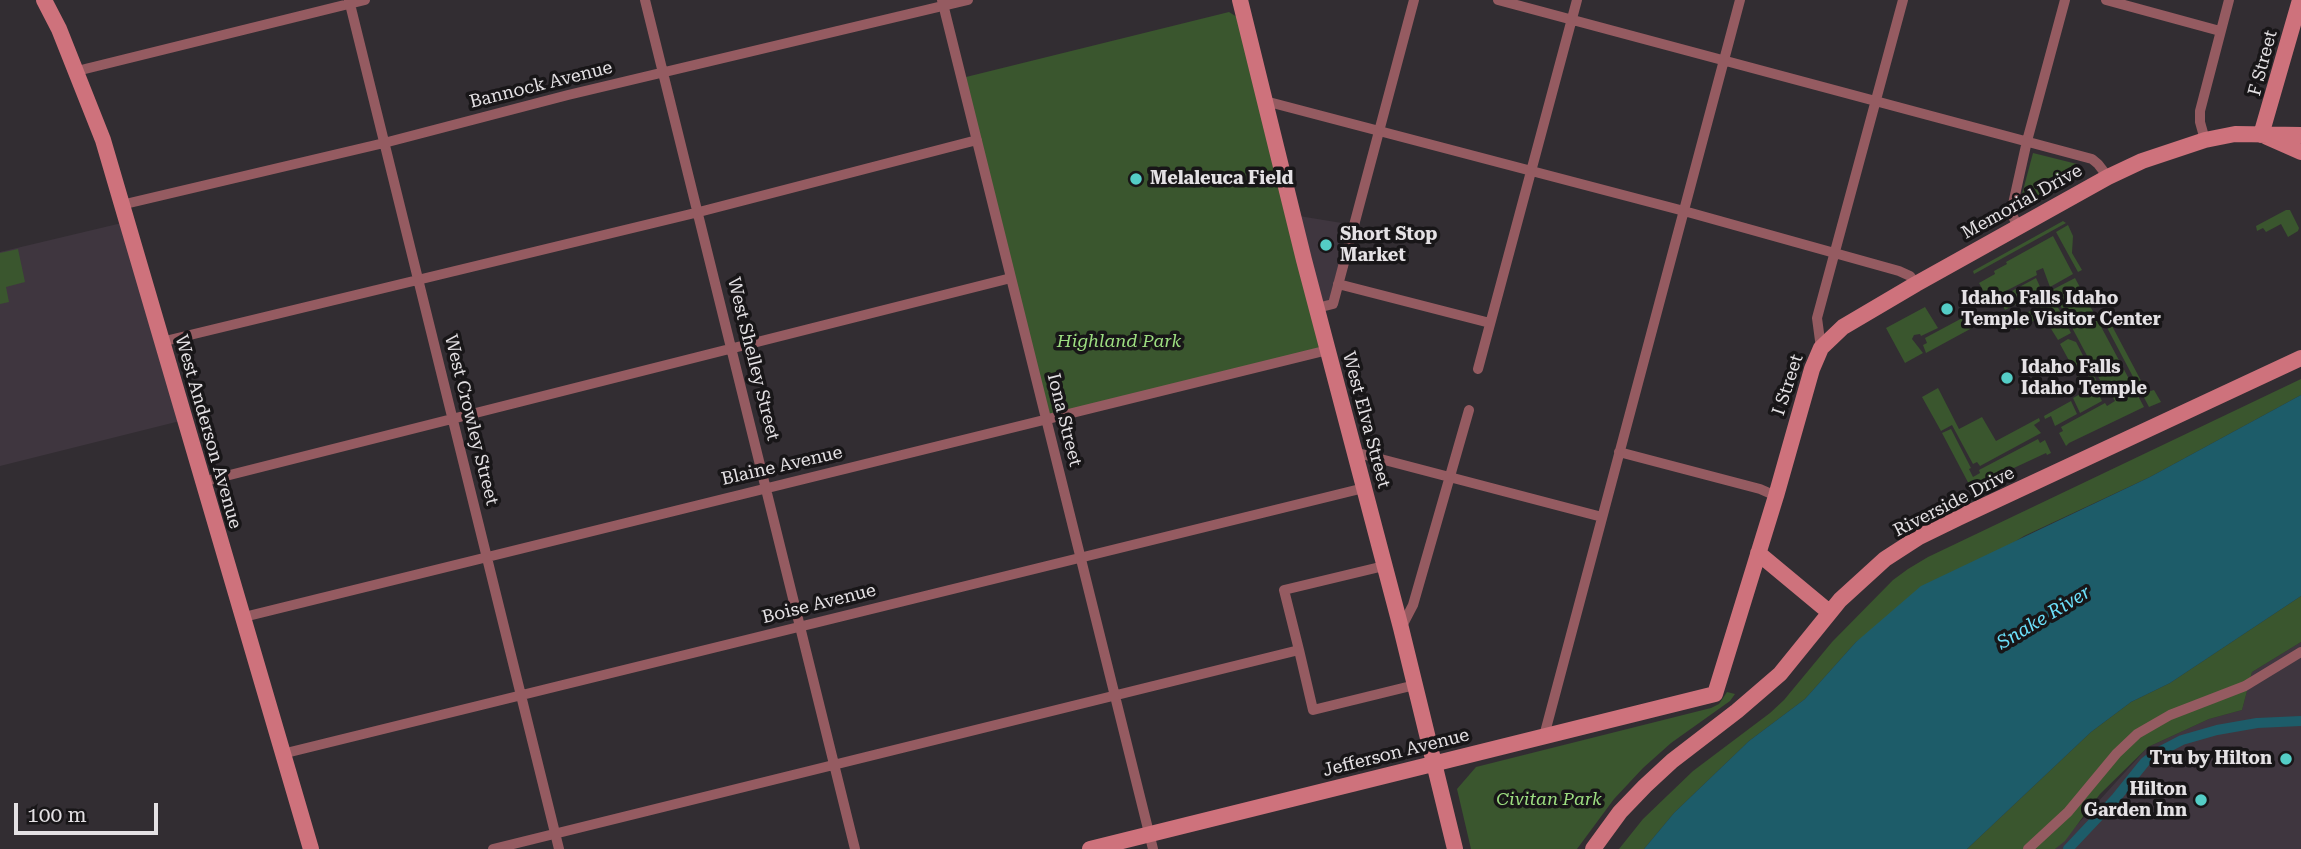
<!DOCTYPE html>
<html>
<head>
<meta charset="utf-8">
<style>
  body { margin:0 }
  #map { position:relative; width:2301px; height:849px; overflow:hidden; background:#322d32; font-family:"Roboto Serif",serif }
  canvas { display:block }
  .scale { position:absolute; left:14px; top:803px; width:144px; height:32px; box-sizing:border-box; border:4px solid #e4e1e4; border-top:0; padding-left:9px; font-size:21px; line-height:24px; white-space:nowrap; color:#e4e1e4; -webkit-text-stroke:5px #181618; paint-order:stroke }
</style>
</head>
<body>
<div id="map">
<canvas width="2301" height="849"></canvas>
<div class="scale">100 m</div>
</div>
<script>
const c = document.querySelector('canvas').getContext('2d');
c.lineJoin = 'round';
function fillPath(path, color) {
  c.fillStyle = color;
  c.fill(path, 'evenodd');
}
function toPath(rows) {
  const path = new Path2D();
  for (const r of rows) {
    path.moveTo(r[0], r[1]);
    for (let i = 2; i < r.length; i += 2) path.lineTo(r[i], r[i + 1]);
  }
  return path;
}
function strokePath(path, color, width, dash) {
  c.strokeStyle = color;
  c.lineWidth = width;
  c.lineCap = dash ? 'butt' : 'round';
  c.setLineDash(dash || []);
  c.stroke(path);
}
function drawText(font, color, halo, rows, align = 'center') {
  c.font = font + ' "Roboto Serif",serif';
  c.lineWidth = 7;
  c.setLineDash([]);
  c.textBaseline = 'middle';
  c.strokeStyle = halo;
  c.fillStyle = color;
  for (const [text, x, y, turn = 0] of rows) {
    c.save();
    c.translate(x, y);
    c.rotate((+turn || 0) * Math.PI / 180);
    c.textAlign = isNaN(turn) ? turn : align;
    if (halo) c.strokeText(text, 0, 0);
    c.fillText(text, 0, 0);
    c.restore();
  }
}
fillPath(toPath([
  [1293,215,1354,225,1333,304,1317,308],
  [126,222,184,420,0,466,0,252],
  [2301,642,2301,849,2055,849,2148,747,2209,719,2242,710,2252,672]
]), '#3f363f');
fillPath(toPath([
  [1229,12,1245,22,1328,350,1046,420,962,78],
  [2033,153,2077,164,2083,168,2082,173,2029,205,2023,204,2021,198],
  [2286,210,2290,210,2299,228,2298,231,2288,237,2281,224,2266,232,2263,228,2257,231,2256,226],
  [2063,221,2066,223,1974,274,1973,271],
  [2068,225,2073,236,2072,253,2082,270,2078,272,2056,232],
  [2053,236,2073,274,2050,287,2043,268,2036,271,2037,275,1994,297,1990,289,1984,292,1979,283,1995,274,1994,271,2007,264,2006,262],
  [18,249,25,282,6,287,9,302,0,304,0,253],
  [2036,278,2042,291,2005,310,1999,298],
  [2075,278,2144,407,2069,443,2066,446,2059,433,2063,431,2061,427,2105,403,2107,406,2115,401,2111,394,2108,395,2052,290],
  [2050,292,2071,333,2058,340,2043,316,2016,330,2012,321,2048,301,2045,295],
  [1925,307,1938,328,1921,336,1920,334,1914,335,1912,339,1923,353,1905,363,1886,328],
  [2112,313,2116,319,2111,324,2147,392,2154,390,2161,402,2149,407,2103,320],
  [1966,316,1972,328,1926,353,1923,345,1927,343,1925,338],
  [2068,339,2076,342,2091,371,2078,377,2060,344],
  [2093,374,2104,394,2100,397,2102,401,2080,413,2073,398,2084,392,2079,382],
  [2301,379,2301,395,2150,477,2024,536,1856,642,1805,699,1749,741,1674,813,1644,849,1619,849,1643,819,1693,771,1770,713,1784,700,1832,642,1893,580,1908,569,1928,557],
  [1938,388,1959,429,1982,417,1996,441,2039,418,2040,421,2034,425,2041,433,1980,466,1977,462,1973,464,1952,425,1941,431,1922,397],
  [2071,401,2077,414,2055,426,2051,416,2045,419,2044,416],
  [1951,429,1971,468,1969,469,1973,477,1980,473,1979,470,2038,439,2040,443,2045,440,2051,453,2047,455,2046,453,1971,488,1942,433],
  [2301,596,2301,642,2252,672,2242,710,2209,719,2148,747,2100,794,2065,841,2055,849,1967,849,2091,732,2131,702,2170,683],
  [1727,692,1735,694,1730,701,1671,743,1643,768,1614,799,1577,849,1471,849,1457,789,1476,767,1711,708,1719,704]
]), '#3a562e');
fillPath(toPath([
  [2301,395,2301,596,2170,683,2131,702,2091,732,1967,849,1644,849,1674,813,1749,741,1805,699,1856,642,1921,586,2150,477]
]), '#1d5c69');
strokePath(toPath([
  [2068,849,2116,798,2145,762,2157,753,2182,740,2217,730,2257,723,2301,721]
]), '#1d5c69', 10);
strokePath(toPath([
  [349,0,559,849],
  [645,0,855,849],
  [942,0,1153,849],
  [1498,0,2092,159,2098,164,2108,177],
  [2106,0,2220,31],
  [77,71,365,0],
  [1265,101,1684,211,1899,271,1910,276,1916,284],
  [2205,140,2200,122,2200,111,2229,0],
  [121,205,384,143,568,95,968,0],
  [2018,226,2011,213,2027,141,2065,0],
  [1338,284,1490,323],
  [1317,308,1333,304,1414,0],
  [161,342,699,212,977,140],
  [1821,348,1817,318,1903,0],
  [1478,369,1577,0],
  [1354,452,1602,517],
  [1619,452,1760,489,1776,496],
  [202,482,1011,278],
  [244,617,1328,350],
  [1401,628,1413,605,1469,410],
  [1299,650,1284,590,1384,566],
  [1544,736,1740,0],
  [282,754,1364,488],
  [493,849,1299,650,1313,710,1415,685],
  [2028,849,2068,812,2117,753,2137,734,2170,715,2245,686,2301,652]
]), '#955b61', 10);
strokePath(toPath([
  [44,0,59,29,103,140,311,849],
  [1240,0,1304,260,1401,628,1455,849],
  [2261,135,2300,0],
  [2267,137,2301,152],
  [1758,553,1829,612],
  [1090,849,1715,694,1776,496,1812,369,1821,348,1843,327,1916,284,2108,177,2142,161,2205,140,2235,134,2301,135],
  [1593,849,1620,812,1645,786,1672,761,1737,711,1780,674,1840,600,1885,559,1919,537,1960,517,2301,358]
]), '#ce727c', 16);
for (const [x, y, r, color] of [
  [1136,179,7,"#54cdc6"],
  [1326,245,7,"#54cdc6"],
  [1947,309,7,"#54cdc6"],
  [2007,378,7,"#54cdc6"],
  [2286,759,7,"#54cdc6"],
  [2201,800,7,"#54cdc6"]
]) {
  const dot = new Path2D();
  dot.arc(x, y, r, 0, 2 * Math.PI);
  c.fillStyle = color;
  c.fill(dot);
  strokePath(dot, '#181618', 2.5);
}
drawText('18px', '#e4e1e4', '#181618', [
  ["F Street",2263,63,-75],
  ["Bannock Avenue",541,85,-14],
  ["Memorial Drive",2022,202,-29],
  ["West Shelley Street",753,359,76],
  ["I Street",1788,385,-72],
  ["West Crowley Street",471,420,76],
  ["Iona Street",1064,420,76],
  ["West Elva Street",1366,420,75],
  ["West Anderson Avenue",208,432,74],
  ["Blaine Avenue",782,466,-13],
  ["Riverside Drive",1954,502,-27],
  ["Boise Avenue",819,604,-14],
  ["Jefferson Avenue",1396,753,-14]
]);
drawText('bold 18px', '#e4e1e4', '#181618', [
  ["Melaleuca Field",1150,179],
  ["Short Stop",1340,235],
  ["Market",1340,256],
  ["Idaho Falls Idaho",1961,299],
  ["Temple Visitor Center",1961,320],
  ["Idaho Falls",2021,368],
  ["Idaho Temple",2021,389],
  ["Tru by Hilton",2272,759,"right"],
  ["Hilton",2187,790,"right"],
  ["Garden Inn",2187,811,"right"]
], 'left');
drawText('italic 18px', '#9dde81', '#181618', [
  ["Highland Park",1119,342],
  ["Civitan Park",1549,800]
]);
drawText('italic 19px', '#6ce1fb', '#181618', [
  ["Snake River",2044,618,-31]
]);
</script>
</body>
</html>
